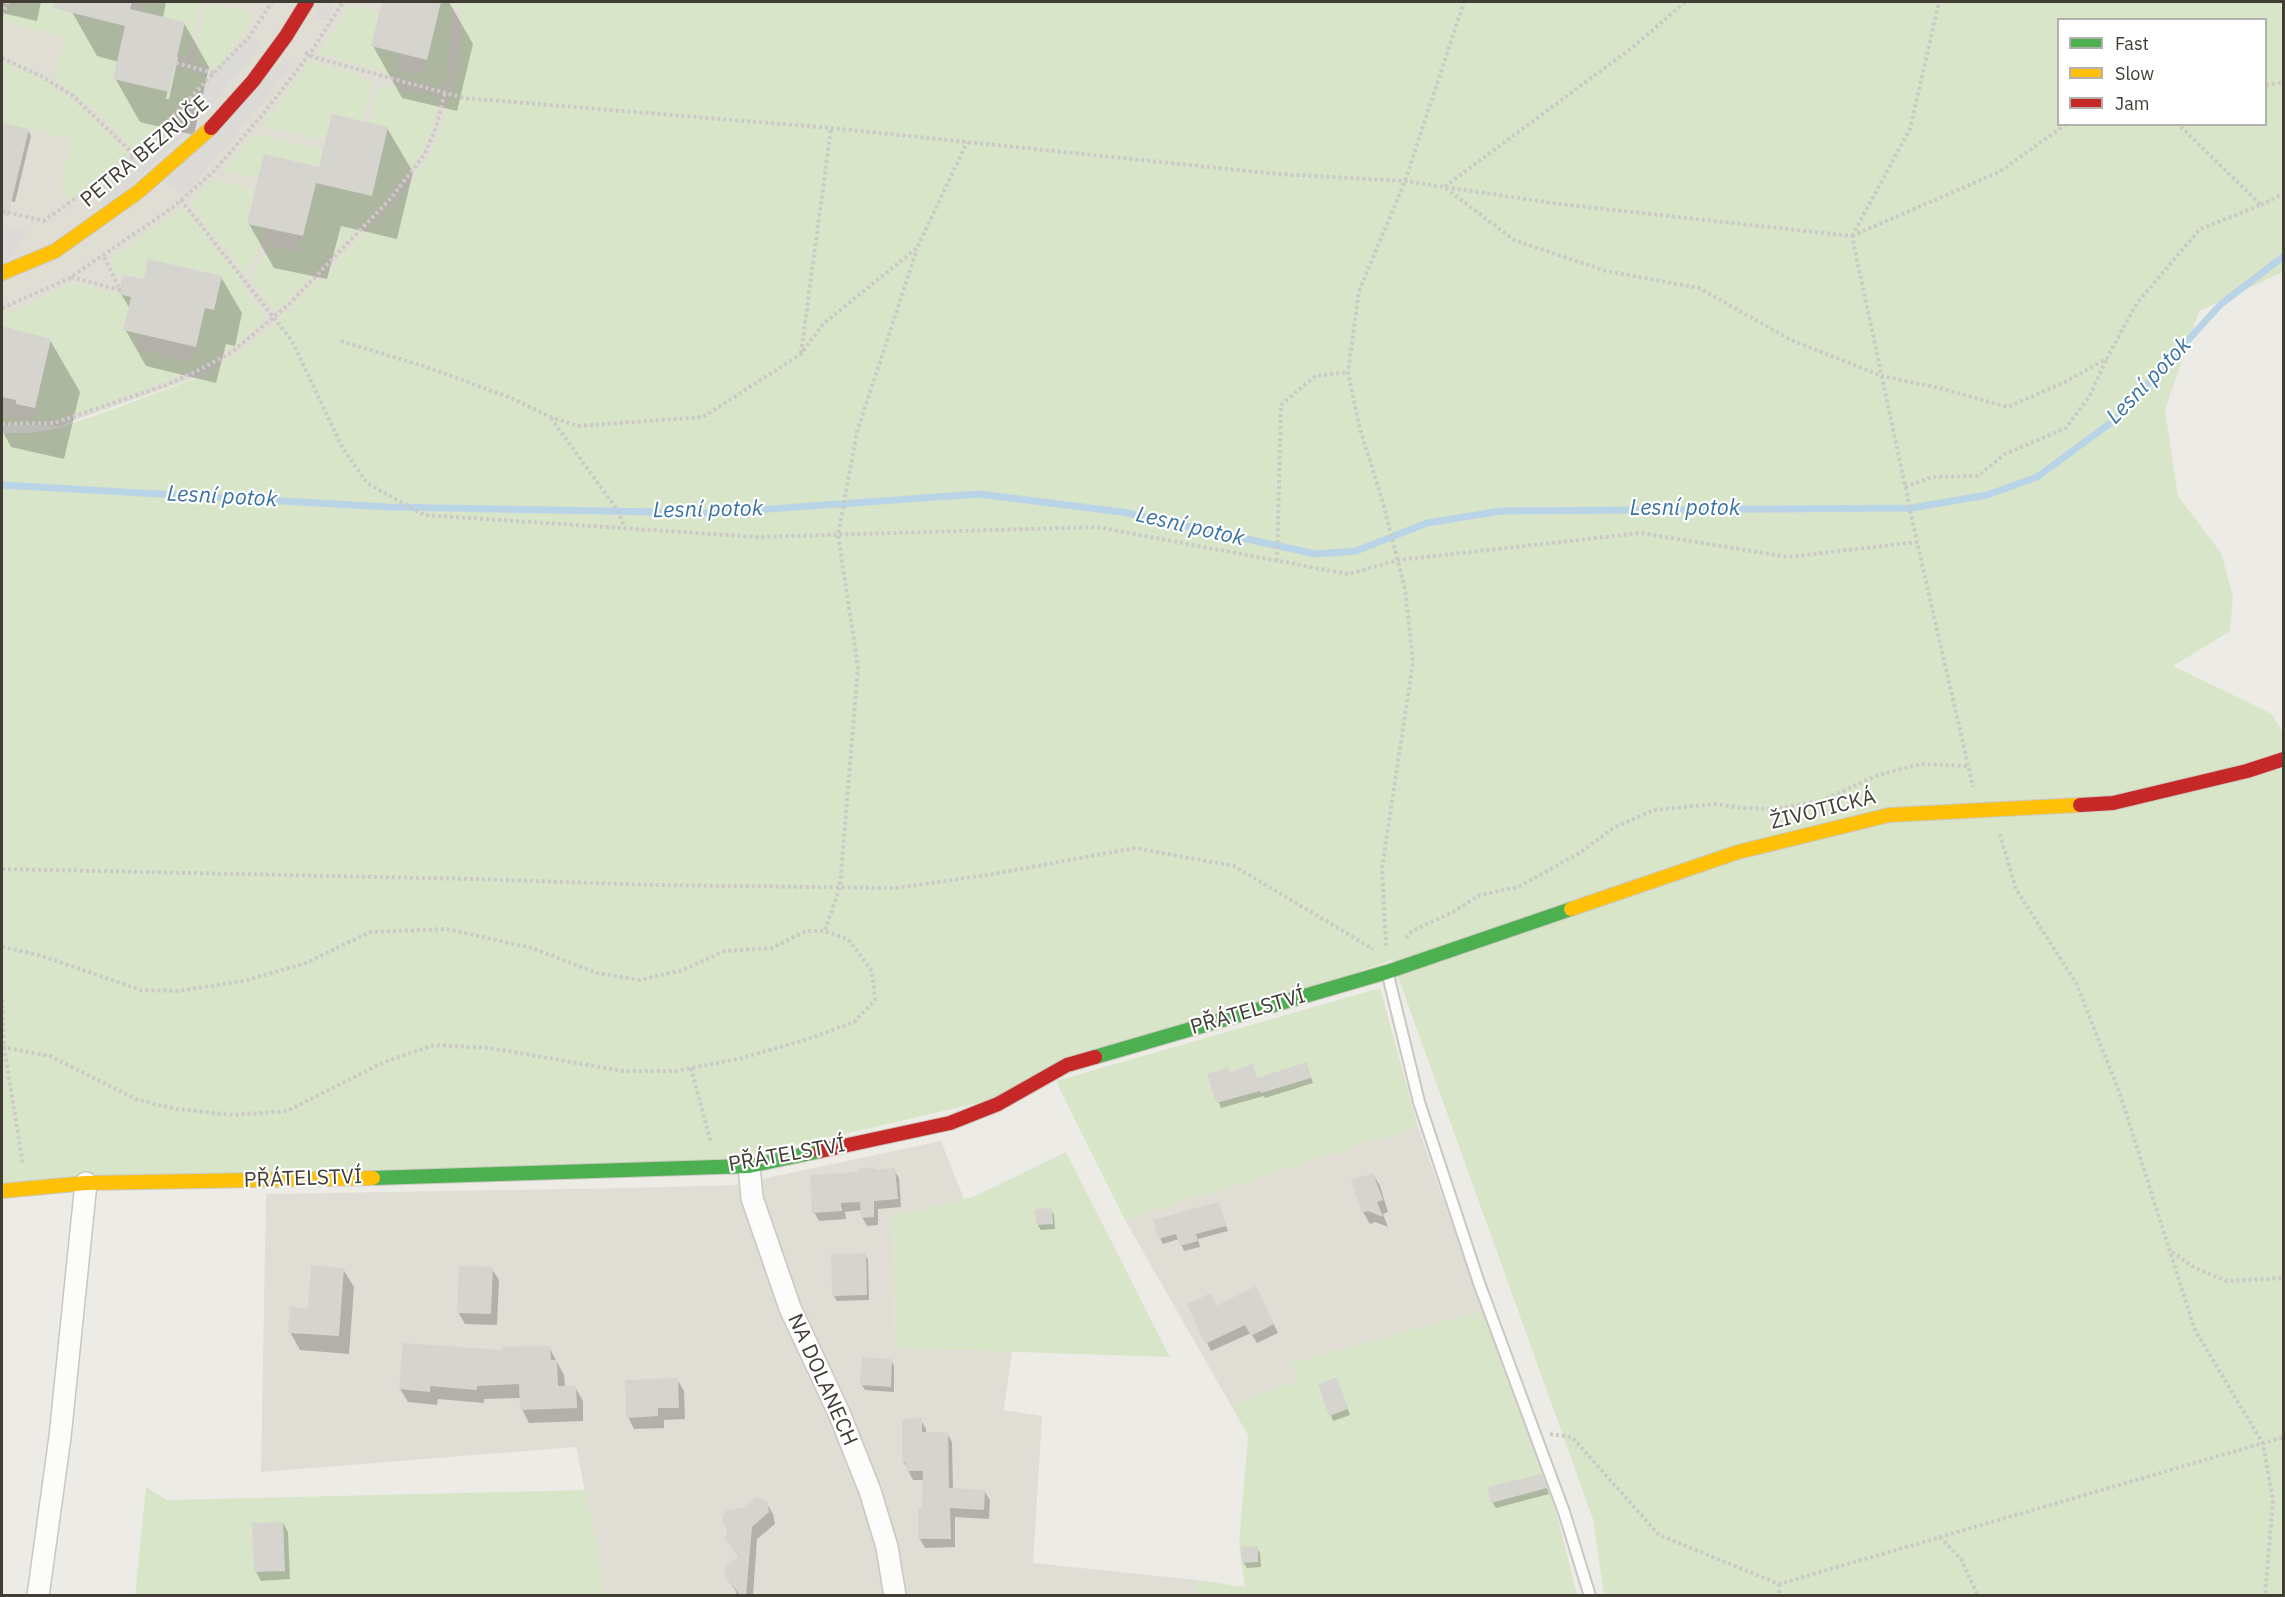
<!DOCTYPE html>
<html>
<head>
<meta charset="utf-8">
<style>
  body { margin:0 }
  #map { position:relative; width:2285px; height:1597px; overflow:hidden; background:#ecebe6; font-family:"IBM Plex Sans",sans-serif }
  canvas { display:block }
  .frame { position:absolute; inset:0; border:3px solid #413c34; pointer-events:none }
  .legend { position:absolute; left:2057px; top:18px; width:210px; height:108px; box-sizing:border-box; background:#fff; border:2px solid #b3b1ae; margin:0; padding:8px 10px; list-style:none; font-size:18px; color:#413c34 }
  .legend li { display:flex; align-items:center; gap:12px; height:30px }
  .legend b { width:30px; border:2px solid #b3b1ae }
</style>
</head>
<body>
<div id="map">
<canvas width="2285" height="1597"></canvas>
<div class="frame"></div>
<ul class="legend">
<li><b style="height:8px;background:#4caf50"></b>Fast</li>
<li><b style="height:8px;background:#ffc107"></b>Slow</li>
<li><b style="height:8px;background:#c62828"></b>Jam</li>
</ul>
</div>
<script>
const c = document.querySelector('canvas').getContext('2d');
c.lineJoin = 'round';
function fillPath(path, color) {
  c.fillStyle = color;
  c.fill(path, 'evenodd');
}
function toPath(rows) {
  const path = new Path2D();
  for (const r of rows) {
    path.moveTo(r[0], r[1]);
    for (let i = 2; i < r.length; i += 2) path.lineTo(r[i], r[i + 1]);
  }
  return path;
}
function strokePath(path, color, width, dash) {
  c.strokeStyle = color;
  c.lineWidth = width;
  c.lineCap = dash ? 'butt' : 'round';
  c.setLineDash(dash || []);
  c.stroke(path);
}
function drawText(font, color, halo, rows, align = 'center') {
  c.font = font + ' "IBM Plex Sans",sans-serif';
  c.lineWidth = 4.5;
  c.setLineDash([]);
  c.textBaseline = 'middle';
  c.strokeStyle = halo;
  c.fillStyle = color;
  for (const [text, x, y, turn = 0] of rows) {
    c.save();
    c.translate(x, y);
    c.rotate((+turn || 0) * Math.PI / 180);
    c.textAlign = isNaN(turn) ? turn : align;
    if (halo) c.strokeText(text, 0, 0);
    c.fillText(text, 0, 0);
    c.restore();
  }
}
fillPath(toPath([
  [2,2,480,2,432,193,228,366,59,426,2,424],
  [1418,1127,1482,1311,1291,1363,1300,1381,1248,1435,1125,1220],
  [941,1141,964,1199,893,1216,895,1348,1012,1352,1004,1410,1042,1416,1033,1563,1197,1580,1195,1595,606,1595,576,1447,261,1472,266,1194,629,1188,734,1185]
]), '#e0ddd4');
fillPath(toPath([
  [11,2,72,2,70,13,125,26,168,92,175,68,206,75,208,80,172,119,138,150,134,150,97,112,56,81,55,76,65,38,4,21,2,18],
  [142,2,198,2,200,5,188,58,183,61,184,56,178,55,185,22,140,11],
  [441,2,454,2,448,65,445,84,440,88,317,53,337,26,348,5,364,8,379,13,372,46,390,51,400,50,396,69,424,75],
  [462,2,2283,2,2283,272,2199,311,2165,410,2178,496,2221,553,2233,596,2230,631,2173,666,2272,714,2283,733,2283,1595,1604,1595,1593,1519,1392,960,999,1098,736,1159,2,1194,2,433,32,433,58,428,111,410,196,378,214,369,246,348,273,325,390,208,408,186,431,153,440,131,457,66],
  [2058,20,2266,20,2266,124,2058,124],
  [210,4,247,12,252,16,252,22,217,68,214,69,196,64,194,60,206,6],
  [2,61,47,83,70,98,93,118,129,154,129,157,69,200,64,194,61,185,71,139,2,123],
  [311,61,370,79,371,86,362,124,351,118,333,114,326,137,321,136,320,140,262,125],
  [391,85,437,98,440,103,424,150,403,180,383,204,277,310,274,310,250,280,268,248,273,226,275,227,271,245,298,252,316,183,372,195,388,127,369,122,377,91,382,86],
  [255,134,323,150,319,167,264,154,258,177,252,176,251,178,221,171],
  [213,179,255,190,247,220,266,228,262,244,246,275,190,205,191,200],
  [179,209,184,209,240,278,245,289,266,316,266,320,241,341,210,362,192,371,108,403,56,420,30,425,2,425,2,414,5,398,7,398,3,416,32,423,51,343,2,326,2,315,73,282,131,297,123,329,141,334,138,349,192,362,205,308,215,310,222,276,148,259,144,279,117,273,109,260],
  [1380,988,1418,1127,1125,1220,1056,1081],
  [1066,1152,1170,1357,895,1348,893,1216,973,1197],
  [1482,1311,1556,1511,1577,1595,1195,1596,1197,1580,1245,1587,1239,1544,1248,1435,1232,1404,1299,1381,1291,1363],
  [146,1487,167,1500,586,1490,606,1595,135,1596]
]), '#d9e5c8');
fillPath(toPath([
  [321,2,335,2,328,20,311,19],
  [249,37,264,44,189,130,104,210,96,195],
  [284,58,293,65,185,195,165,182],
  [2,225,28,231,5,265,2,265]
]), '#dbdad6');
fillPath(toPath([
  [2,2,41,2,37,21,2,13],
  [74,2,166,2,163,18,184,23,209,67,194,135,140,122,115,78,119,62,97,56,72,12],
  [175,57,178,57,169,99,166,99],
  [383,2,449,2,473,44,457,111,402,98,373,46],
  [2,124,28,130,31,136,15,202,2,199],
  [387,128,413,172,397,239,341,226,327,279,274,268,249,224,320,169],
  [221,277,242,313,235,346,226,344,216,383,146,366,125,329,130,309,121,294,145,280],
  [2,328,50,340,80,392,64,459,11,447,2,430],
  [1306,1064,1313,1083,1265,1098,1264,1096,1221,1108,1209,1075,1230,1073,1257,1079],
  [874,1169,875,1171,894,1170,899,1178,901,1207,878,1209,878,1225,867,1226,862,1217,862,1210,845,1212,846,1219,819,1221,814,1212,859,1173],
  [1373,1174,1380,1186,1388,1212,1383,1214,1388,1227,1375,1222,1370,1224,1363,1212],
  [1218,1204,1228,1231,1198,1239,1200,1247,1184,1251,1179,1239,1163,1244,1160,1238],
  [1051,1209,1054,1215,1055,1229,1041,1230,1038,1225],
  [865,1254,868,1260,869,1300,837,1301,834,1296],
  [343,1269,354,1287,349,1354,300,1350,290,1332],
  [492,1269,499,1280,497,1325,465,1324,458,1312],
  [1260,1296,1278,1333,1257,1343,1251,1333,1211,1351,1207,1343,1216,1307],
  [549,1347,564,1375,565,1387,575,1387,583,1401,583,1421,529,1423,522,1409,521,1398,484,1399,484,1403,438,1399,437,1405,408,1402,400,1389,503,1352],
  [891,1360,894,1366,894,1392,865,1390,862,1385],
  [677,1379,684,1391,685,1419,664,1420,664,1428,634,1429,628,1417],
  [1320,1384,1339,1384,1350,1415,1333,1421],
  [921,1420,926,1429,926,1434,947,1433,952,1442,953,1489,984,1491,990,1500,989,1519,955,1517,955,1547,925,1548,920,1539,924,1510,924,1480,913,1480,904,1462],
  [1544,1481,1549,1494,1496,1508,1493,1503,1489,1489],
  [766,1502,773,1514,775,1524,757,1539,753,1596,734,1596,737,1593,726,1577,739,1557,726,1538,729,1531,723,1522],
  [283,1523,288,1532,290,1579,261,1581,256,1572],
  [1257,1548,1260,1553,1261,1567,1247,1568,1244,1563]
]), '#0003');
strokePath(toPath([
  [2,485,388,507,713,513,979,494,1122,512,1316,554,1356,551,1427,523,1501,511,1912,508,1987,495,2037,477,2116,419,2221,304,2284,256]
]), '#bad4e7', 7);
fillPath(toPath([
  [54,2,132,2,130,9,185,22,169,92,113,79,125,26,53,8],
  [382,2,441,2,427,60,371,46],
  [332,114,388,127,372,196,316,183,303,236,247,224,264,154,319,167],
  [2,123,29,129,8,216,2,215],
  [148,259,222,276,214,310,205,308,196,347,123,330,131,297,119,294,123,275,144,279],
  [2,326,51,339,35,408,16,404,16,400,2,397],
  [1307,1062,1311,1078,1261,1093,1260,1091,1216,1103,1207,1074,1228,1067,1230,1072,1253,1064,1257,1078],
  [874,1167,874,1170,895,1168,898,1199,874,1201,874,1217,861,1218,860,1202,841,1203,842,1211,812,1213,810,1175,858,1172,857,1169],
  [1373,1173,1383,1200,1377,1202,1383,1217,1368,1211,1362,1213,1351,1180],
  [1219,1202,1226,1226,1196,1234,1198,1241,1180,1246,1176,1234,1158,1239,1153,1220],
  [1052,1208,1053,1224,1036,1225,1035,1209],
  [866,1253,867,1295,832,1296,831,1254],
  [311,1265,344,1268,339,1336,288,1333,290,1307,308,1308],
  [459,1266,493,1267,491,1314,457,1313],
  [1256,1286,1274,1324,1251,1336,1245,1325,1205,1344,1187,1304,1211,1293,1216,1306],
  [403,1343,502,1350,502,1347,550,1346,551,1360,557,1360,558,1386,576,1386,577,1408,520,1410,519,1384,477,1386,477,1390,430,1386,430,1392,399,1389],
  [862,1357,892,1359,891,1387,860,1385],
  [1337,1377,1348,1409,1329,1416,1318,1384],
  [678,1378,679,1408,658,1408,658,1416,626,1418,625,1380],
  [922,1418,922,1432,948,1432,949,1488,985,1490,984,1510,950,1508,951,1539,918,1539,918,1508,922,1508,923,1471,906,1471,906,1462,902,1463,902,1419],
  [1542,1474,1547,1488,1491,1503,1487,1487],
  [757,1497,767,1501,769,1512,752,1527,746,1596,741,1596,725,1577,725,1567,739,1556,724,1538,728,1529,722,1522,725,1511,745,1507],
  [283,1522,285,1571,254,1572,252,1523],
  [1258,1546,1258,1562,1242,1563,1241,1547]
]), '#d6d4cf');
const lane = toPath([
  [1388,975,1419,1102,1479,1283,1564,1512,1590,1596]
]);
const street = toPath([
  [749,1166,752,1198,790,1308,839,1413,870,1491,887,1547,895,1596],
  [38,1596,60,1437,86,1183]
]);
const fast = toPath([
  [1095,1057,1387,972,1571,909],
  [373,1178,749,1166,820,1151]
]);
const slow = toPath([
  [2,273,55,251,138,192,211,128],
  [1571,909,1738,852,1889,815,2080,805],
  [2,1191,86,1183,373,1178]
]);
const jam = toPath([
  [211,128,253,81,286,36,307,2],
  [2080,805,2113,803,2247,771,2284,759],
  [820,1151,950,1123,998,1104,1067,1065,1095,1057]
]);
strokePath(lane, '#c9c7c2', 14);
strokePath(street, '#c9c7c2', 24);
strokePath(fast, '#cac8be', 16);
strokePath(slow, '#cac8be', 16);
strokePath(jam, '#cac8be', 16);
strokePath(toPath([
  [1685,2,1633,47,1444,187,1514,240,1606,271,1699,288,1791,340,1882,376,1939,388,2008,407,2067,381,2107,358,2137,303,2200,229,2261,205,2178,124],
  [2,15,8,2],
  [305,52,313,57,464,98,831,128,1277,174,1405,181,1559,204,1852,236,1917,542,1973,787],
  [2,58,41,76,72,95,129,150,133,157],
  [176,63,214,73],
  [2266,85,2284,82],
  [181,200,292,341,342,447,367,483,424,515,758,537,1097,527,1348,574,1398,560,1641,533,1788,557,1917,542],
  [2261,205,2284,193],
  [2,211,44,221,133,157,249,37,272,2],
  [1852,236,1910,129,1939,2],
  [1852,236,1999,172,2066,124],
  [71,277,120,290,103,255],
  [2,308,68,279,172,208,214,171,263,114,309,55,343,2],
  [341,341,426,367,511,398,551,417,578,426,703,417,801,354,823,324,917,248,967,142],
  [801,353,831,128],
  [551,418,618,511,625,529],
  [2,424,54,423,166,385,199,370,232,352,288,305,392,197,424,155,436,128,445,92],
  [1905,487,1932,477,1978,476,2005,454,2066,428,2089,397,2107,358],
  [1277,561,1281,405,1315,376,1348,372],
  [2000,834,2016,889,2076,983,2119,1091,2195,1330,2263,1444,2273,1500,2265,1596],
  [2,869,473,879,653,885,897,888,993,874,1135,848,1234,866,1373,949],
  [825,930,840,887,858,667,838,535,857,432,917,249],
  [1406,938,1412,931,1453,912,1480,895,1518,887,1578,854,1615,827,1654,810,1715,804,1741,808,1773,809,1821,801,1878,775,1921,764,1968,766],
  [1386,946,1382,868,1413,662,1405,589,1382,499,1360,429,1348,372,1359,291,1405,181,1464,2],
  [2,947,39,955,141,990,177,991,244,981,306,963,370,932,447,929,532,948,597,973,640,980,683,970,724,951,772,948,806,931,825,931,848,939,872,971,875,1000,854,1022,805,1040,738,1059,675,1071,623,1071,490,1048,434,1045,384,1062,287,1111,234,1115,177,1109,138,1100,50,1056,2,1047],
  [2,999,4,1047,23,1165],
  [691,1068,711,1143],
  [2172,1252,2195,1268,2227,1281,2284,1278],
  [1550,1434,1572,1437,1659,1535,1779,1584,2284,1437],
  [1940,1537,1961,1559,1978,1596],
  [1779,1584,1779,1596]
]), '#cbcac6', 4, [3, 3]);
strokePath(lane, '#fcfcfb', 10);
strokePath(street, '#fcfcfb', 21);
strokePath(fast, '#4caf50', 14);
strokePath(slow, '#ffc107', 14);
strokePath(jam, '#c62828', 14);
drawText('21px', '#413c34', '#fff', [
  ["PETRA BEZRUČE",145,152,-40],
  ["ŽIVOTICKÁ",1823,810,-14],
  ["PŘÁTELSTVÍ",1248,1012,-16],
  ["PŘÁTELSTVÍ",787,1155,-10],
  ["PŘÁTELSTVÍ",303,1179,-2],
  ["NA DOLANECH",822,1380,66]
]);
drawText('italic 22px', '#3a72a0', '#fff', [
  ["Lesní potok",2149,381,-46],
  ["Lesní potok",222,497,3],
  ["Lesní potok",1685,509],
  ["Lesní potok",708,510,-1],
  ["Lesní potok",1190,527,13]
]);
</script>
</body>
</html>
